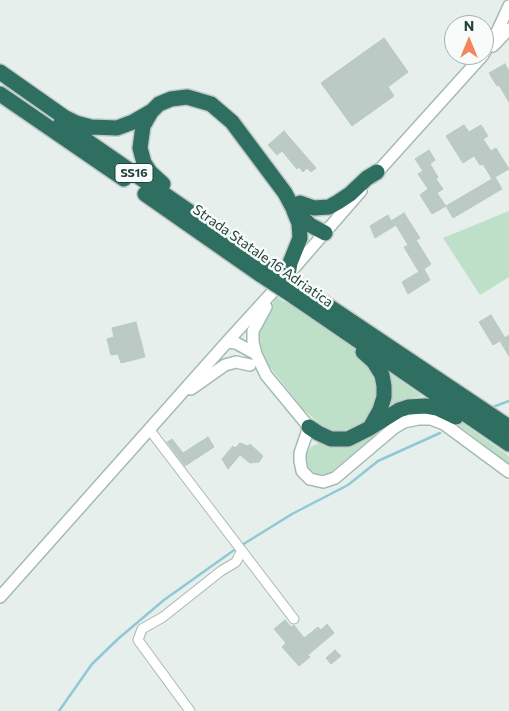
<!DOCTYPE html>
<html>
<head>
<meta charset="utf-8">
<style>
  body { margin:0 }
  #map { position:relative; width:509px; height:711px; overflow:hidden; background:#e6efeb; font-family:Commissioner,sans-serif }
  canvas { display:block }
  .north { position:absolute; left:444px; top:15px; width:50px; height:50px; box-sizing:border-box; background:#f7fbf9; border:1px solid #a3b1ad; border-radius:50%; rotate:0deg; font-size:14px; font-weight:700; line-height:20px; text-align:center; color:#24423a }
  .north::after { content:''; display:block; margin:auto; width:18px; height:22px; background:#f4845f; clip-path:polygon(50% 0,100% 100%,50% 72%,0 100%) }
</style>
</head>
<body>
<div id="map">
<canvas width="509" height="711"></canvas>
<div class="north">N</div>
</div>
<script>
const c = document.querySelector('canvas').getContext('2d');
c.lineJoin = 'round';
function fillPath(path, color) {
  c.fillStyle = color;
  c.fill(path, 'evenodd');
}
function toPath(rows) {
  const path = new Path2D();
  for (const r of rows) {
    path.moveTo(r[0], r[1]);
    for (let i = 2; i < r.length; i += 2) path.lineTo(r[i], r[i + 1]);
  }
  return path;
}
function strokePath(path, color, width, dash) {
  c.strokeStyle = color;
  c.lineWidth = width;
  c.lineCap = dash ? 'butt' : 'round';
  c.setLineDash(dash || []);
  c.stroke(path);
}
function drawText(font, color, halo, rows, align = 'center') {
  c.font = font + ' Commissioner,sans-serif';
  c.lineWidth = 5;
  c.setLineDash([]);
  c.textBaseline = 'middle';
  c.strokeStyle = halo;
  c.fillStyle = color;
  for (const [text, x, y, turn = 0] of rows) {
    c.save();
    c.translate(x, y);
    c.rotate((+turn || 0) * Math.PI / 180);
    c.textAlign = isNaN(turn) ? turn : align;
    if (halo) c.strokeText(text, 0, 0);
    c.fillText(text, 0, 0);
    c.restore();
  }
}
fillPath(toPath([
  [509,211,509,277,480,295,443,238],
  [277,297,284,302,287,301,364,355,380,388,369,417,362,424,352,429,341,430,332,430,322,426,303,409,266,362,259,349,258,333,271,306],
  [390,373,422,396,403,399,390,405,392,398,393,387],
  [425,407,437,409,458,420,509,456,509,464,465,430,447,418,440,415,422,412,407,414,394,420,329,474,316,475,308,469,305,458,307,451,312,446,319,443,337,444,355,442,372,433,384,421,395,414,406,410]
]), '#bfe0c8');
strokePath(toPath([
  [493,407,509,401],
  [242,545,292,514,348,485,378,461,440,433],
  [59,711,92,664,119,638,164,600,237,548]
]), '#8ec9d4', 2.5);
const building = toPath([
  [384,38,408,72,388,87,394,96,352,126,321,83,384,38],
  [505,64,509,71,509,102,499,85,497,86,489,73,505,64],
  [464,125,469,132,481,125,488,136,483,139,491,151,496,148,509,169,495,177,502,189,453,218,446,206,492,179,483,164,480,165,474,156,463,163,446,136,464,125],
  [284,131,316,168,311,172,307,168,303,172,299,167,297,169,282,151,277,155,268,145,284,131],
  [429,150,435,160,430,164,438,177,436,179,443,189,437,193,446,206,432,214,420,195,428,189,418,174,423,171,415,159,429,150],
  [404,213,420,238,416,240,431,264,424,269,430,280,408,294,402,282,422,270,419,272,404,247,408,245,396,225,375,238,370,226,388,215,391,221,404,213],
  [491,315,505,338,509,335,509,356,500,341,493,345,479,322,491,315],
  [136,322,145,357,121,363,118,354,111,355,107,339,114,337,112,328,136,322],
  [208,437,214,447,185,466,167,442,172,439,183,453,208,437],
  [240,443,248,446,250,444,263,456,259,462,250,463,240,455,228,469,222,459,233,446,235,448,240,443],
  [285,620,291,627,294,625,304,638,318,627,321,630,327,624,334,633,308,655,310,657,299,666,282,647,286,643,274,629,285,620],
  [335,650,341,656,331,664,326,658,335,650]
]);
fillPath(building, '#bbcac4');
strokePath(building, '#b8c9c2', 1);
const street = toPath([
  [149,429,294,619],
  [190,711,138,640,142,629,163,617,221,571,236,562,241,552]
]);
const secondary = toPath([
  [493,46,509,29],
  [484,53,497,32,509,6],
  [373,177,483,55],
  [227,342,236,343,256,354,266,375,309,427,300,453,300,461,302,471,310,479,323,482,335,478,394,428,404,422,418,419,431,419,444,424,509,472],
  [256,354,253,342,253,331,266,307],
  [191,389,225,365,236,362,250,365],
  [0,597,227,342,288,275,361,191]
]);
const highway = toPath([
  [0,72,64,117,76,123,91,127,117,128,133,122,152,111,159,104,171,99,187,97,211,104,232,122,285,193,294,210,310,225,325,233],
  [0,94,124,179],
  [151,112,143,126,140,148,144,163,150,172,163,184],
  [61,123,268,266],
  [145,194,261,275],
  [300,203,314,208,329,207,338,202,350,194,367,178,377,172],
  [288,275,290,263,300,238,299,223,294,211],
  [300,287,509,427],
  [293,296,509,444],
  [363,352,374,362,382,375,384,386,384,397,380,410,371,426],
  [309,427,318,433,331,439,348,439,370,428,399,410,408,407,426,406,437,408,456,417]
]);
strokePath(street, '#a8b8b2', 11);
strokePath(secondary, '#a4bbb3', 14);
strokePath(highway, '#c2cac8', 18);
strokePath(street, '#fff', 9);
strokePath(secondary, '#fff', 11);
strokePath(highway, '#2f6f62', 15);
const highwayBridge = toPath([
  [268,266,300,287],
  [261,275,293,296]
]);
strokePath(highwayBridge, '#c2cac8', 18, []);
strokePath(highwayBridge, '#2f6f62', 15);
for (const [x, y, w] of [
  [134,173,38]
]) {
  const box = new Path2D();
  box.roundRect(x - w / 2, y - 9.5, w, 19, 4);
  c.fillStyle = '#f7fbf9';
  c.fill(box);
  strokePath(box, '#24423a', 1);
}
drawText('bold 12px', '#24423a', null, [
  ["SS16",134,173]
]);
drawText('14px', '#24423a', '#f7fbf9', [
  ["Strada Statale 16 Adriatica",263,256,35]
]);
</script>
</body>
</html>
